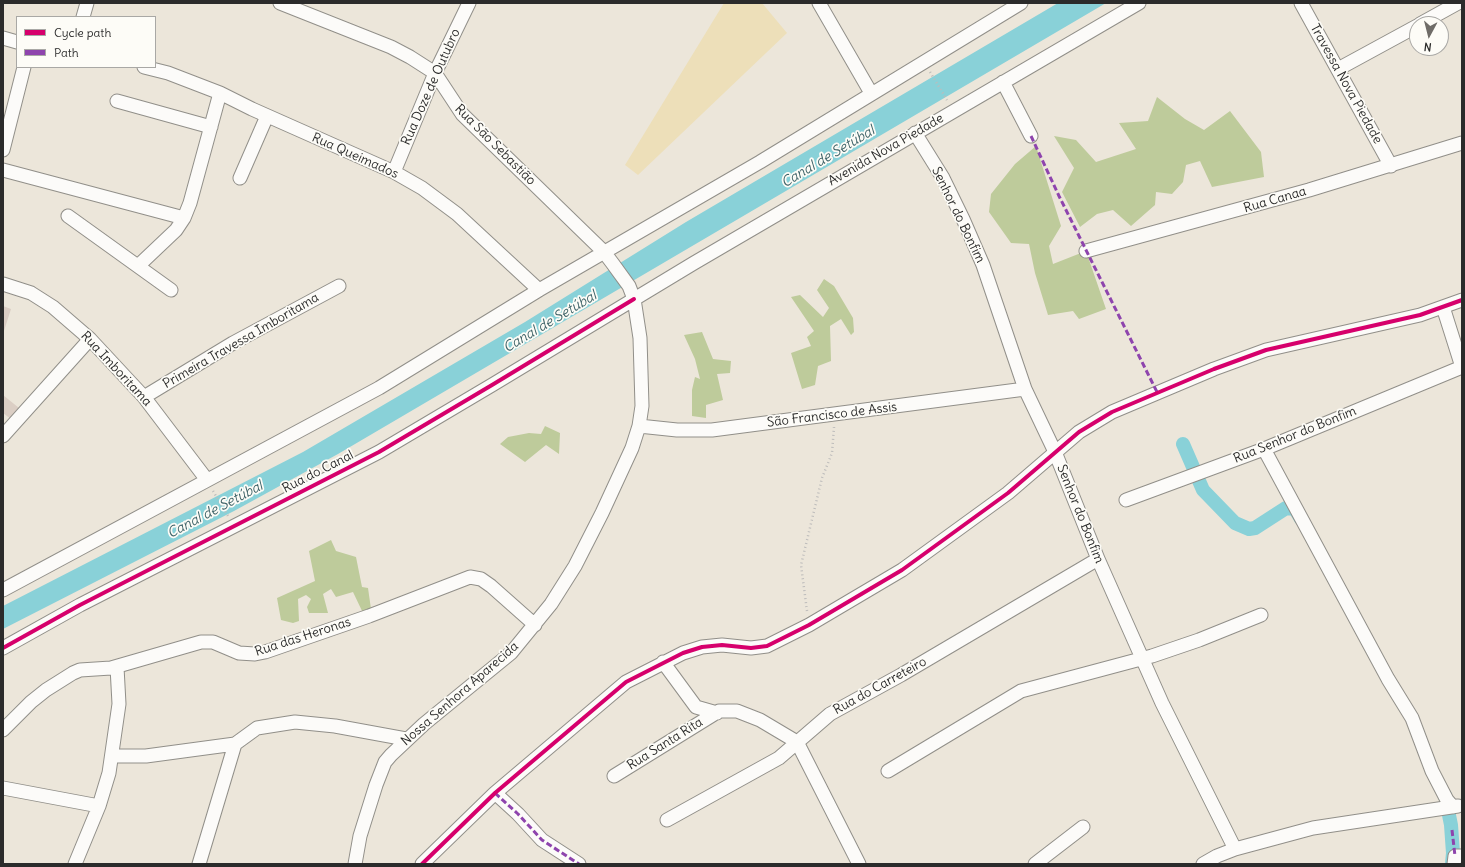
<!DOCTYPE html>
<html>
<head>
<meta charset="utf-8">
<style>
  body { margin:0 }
  #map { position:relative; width:1465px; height:867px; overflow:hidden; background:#ece6da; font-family:Delius,sans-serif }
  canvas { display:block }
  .frame { position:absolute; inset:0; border:4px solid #2b2b2b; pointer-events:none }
  .legend { position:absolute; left:16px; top:16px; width:140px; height:52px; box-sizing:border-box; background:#fdfcf7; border:1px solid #a9a8a5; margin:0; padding:5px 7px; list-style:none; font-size:12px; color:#2b2b2b }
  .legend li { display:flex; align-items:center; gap:8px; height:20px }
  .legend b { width:20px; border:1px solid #a9a8a5 }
  .north { position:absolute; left:1409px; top:16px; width:40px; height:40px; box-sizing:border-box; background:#fdfcf7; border:1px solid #a9a8a5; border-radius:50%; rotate:187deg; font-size:11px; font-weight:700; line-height:16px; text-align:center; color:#2b2b2b }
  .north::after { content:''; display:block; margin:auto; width:14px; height:18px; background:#6f6c68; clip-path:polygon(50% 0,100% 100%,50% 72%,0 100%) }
</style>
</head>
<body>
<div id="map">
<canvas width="1465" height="867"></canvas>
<div class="frame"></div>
<ul class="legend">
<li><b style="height:5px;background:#d6006c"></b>Cycle path</li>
<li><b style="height:5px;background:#8e44ad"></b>Path</li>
</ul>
<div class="north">N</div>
</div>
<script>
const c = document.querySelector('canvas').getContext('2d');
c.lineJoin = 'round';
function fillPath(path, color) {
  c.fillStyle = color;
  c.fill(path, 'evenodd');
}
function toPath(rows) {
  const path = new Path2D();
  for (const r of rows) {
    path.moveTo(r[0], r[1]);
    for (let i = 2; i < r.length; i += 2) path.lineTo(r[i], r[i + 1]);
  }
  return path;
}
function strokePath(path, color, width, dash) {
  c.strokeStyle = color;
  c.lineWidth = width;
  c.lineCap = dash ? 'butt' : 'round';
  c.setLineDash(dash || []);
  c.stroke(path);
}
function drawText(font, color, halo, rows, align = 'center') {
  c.font = font + ' Delius,sans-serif';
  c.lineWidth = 3.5;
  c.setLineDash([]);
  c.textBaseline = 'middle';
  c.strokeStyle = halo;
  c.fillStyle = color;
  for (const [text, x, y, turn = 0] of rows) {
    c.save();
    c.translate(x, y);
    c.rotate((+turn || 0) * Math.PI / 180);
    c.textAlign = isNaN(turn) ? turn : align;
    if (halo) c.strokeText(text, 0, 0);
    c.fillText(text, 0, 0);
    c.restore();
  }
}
fillPath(toPath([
  [1157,97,1185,119,1204,130,1230,111,1261,152,1264,177,1212,187,1200,161,1186,165,1183,182,1172,194,1156,192,1155,205,1131,226,1113,210,1097,214,1080,227,1062,192,1074,168,1054,136,1076,140,1096,162,1136,149,1119,123,1148,121],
  [1036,146,1061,226,1049,246,1053,264,1086,251,1106,309,1079,319,1073,311,1048,315,1035,273,1029,244,1011,243,989,212,991,194,1015,164],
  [824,279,834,286,853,318,854,332,851,335,841,319,830,326,831,361,818,366,815,385,802,389,791,353,811,346,807,337,814,331,791,297,800,295,823,317,829,308,817,290],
  [702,332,713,359,731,361,730,373,717,374,723,400,706,405,706,418,692,416,692,390,695,377,700,379,695,359,684,335],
  [545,426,560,433,559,454,546,445,525,462,500,444,508,437,529,433,541,434],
  [331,540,336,551,356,557,362,587,368,588,371,609,363,613,353,592,336,597,331,589,323,594,328,613,309,613,307,607,311,599,306,595,298,599,299,621,293,623,281,620,277,598,315,581,309,551]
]), '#becb9b');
fillPath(toPath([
  [724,3,762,3,787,33,638,175,625,165]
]), '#eddfb9');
fillPath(toPath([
  [1058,3,1106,3,338,454,234,511,3,629,3,606,303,452,525,322,686,222]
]), '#89d1d8');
strokePath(toPath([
  [1183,444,1203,490,1235,523,1249,529,1255,528,1286,508,1295,509,1301,519],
  [1445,795,1451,825,1453,853,1452,864]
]), '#89d1d8', 14);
fillPath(toPath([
  [3,306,11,309,3,334],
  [3,395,19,408,11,419,3,413]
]), '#dbcec4');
const minor = toPath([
  [280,3,391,47,410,57,435,73,462,114,604,252,613,264,629,286,634,299,640,338,642,406,639,426,632,448,602,513,575,566,551,604,511,653,424,724,391,755,385,762,376,785,360,836,355,864],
  [819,3,871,93],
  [1301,3,1391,166],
  [83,17,87,3],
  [1420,24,1458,3],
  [3,38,17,42],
  [144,67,168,73,220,93,252,109,394,172,422,188,457,214,539,290],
  [1338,69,1417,26],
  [1003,82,1031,136],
  [117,101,211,127],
  [915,133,943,178,963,219,983,265,1025,389,1055,452,1098,559,1162,703,1235,849],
  [3,150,24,67],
  [3,170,184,218],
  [394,172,435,73,469,3],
  [240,178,267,116],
  [68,216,171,290],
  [1086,251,1309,190,1462,143],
  [138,266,176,230,184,218,190,203,220,93],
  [3,284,31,293,53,307,90,339,144,397,207,480],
  [144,397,233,343,339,286],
  [639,426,677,430,712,430,1025,389],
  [3,436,90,339],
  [1264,449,1388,679,1412,718,1432,771,1447,800,1453,807],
  [1126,500,1264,449,1462,367,1443,307],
  [3,590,379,388,539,290,760,162,1021,3],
  [3,648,80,605,379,452,492,385,694,263,1139,3],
  [663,662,696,707,717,713],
  [3,730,31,702,46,690,73,673,80,670,111,668,201,642,213,642,239,653,255,654,265,652,369,616,470,577,481,579,491,586,535,625],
  [235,744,257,728,295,722,335,726,406,739],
  [112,756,146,756,235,744],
  [888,771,1021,691,1152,656,1199,640,1261,615],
  [614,776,719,711,737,711,760,720,797,742,859,864],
  [3,788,99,806],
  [495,793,518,814,542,840,579,864],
  [667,820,779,758,830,714,901,675,1098,559],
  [75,864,99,806,109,773,119,704,117,667],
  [199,864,235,744],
  [422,864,495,793,626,682,683,653,702,647,722,645,751,648,767,646,809,625,902,570,1008,493,1079,432,1112,412,1214,369,1266,350,1420,315,1462,300],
  [1035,864,1083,827],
  [1203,864,1217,856,1235,849,1313,828,1458,806],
  [1454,864,1455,856,1462,856]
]);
strokePath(minor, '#918f89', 15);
strokePath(toPath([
  [930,72,947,100],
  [213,491,228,516],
  [807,611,801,565,822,478,832,453,834,427]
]), '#bdbcbb', 2.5, [1, 3]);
strokePath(minor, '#fcfbf9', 13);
strokePath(toPath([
  [1031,136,1059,196,1157,392],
  [495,793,518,814,542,840,579,864],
  [1452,830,1455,856]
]), '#8e44ad', 3, [6, 3]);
strokePath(toPath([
  [3,648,80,605,379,452,492,385,634,299],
  [422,864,495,793,626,682,683,653,702,647,722,645,751,648,767,646,809,625,902,570,1008,493,1079,432,1112,412,1214,369,1266,350,1420,315,1462,300]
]), '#d6006c', 4);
drawText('13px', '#2b2b2b', '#fdfcf7', [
  ["Travessa Nova Piedade",1346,84,61],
  ["Rua Doze de Outubro",431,87,-66],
  ["Rua São Sebastião",495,145,45],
  ["Avenida Nova Piedade",886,150,-30],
  ["Rua Queimados",355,156,24],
  ["Rua Canaa",1275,200,-16],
  ["Senhor do Bonfim",958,215,64],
  ["Primeira Travessa Imboritama",241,341,-30],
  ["Rua Imboritama",116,369,47],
  ["São Francisco de Assis",832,415,-7],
  ["Rua Senhor do Bonfim",1295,435,-22],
  ["Rua do Canal",318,472,-27],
  ["Senhor do Bonfim",1080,514,68],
  ["Rua das Heronas",303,637,-18],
  ["Rua do Carreteiro",880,686,-29],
  ["Nossa Senhora Aparecida",460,694,-41],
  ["Rua Santa Rita",665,744,-32]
]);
drawText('italic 14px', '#3d6267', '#fdfcf7', [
  ["Canal de Setúbal",828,157,-31],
  ["Canal de Setúbal",550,322,-31],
  ["Canal de Setúbal",215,510,-28]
]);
</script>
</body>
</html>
